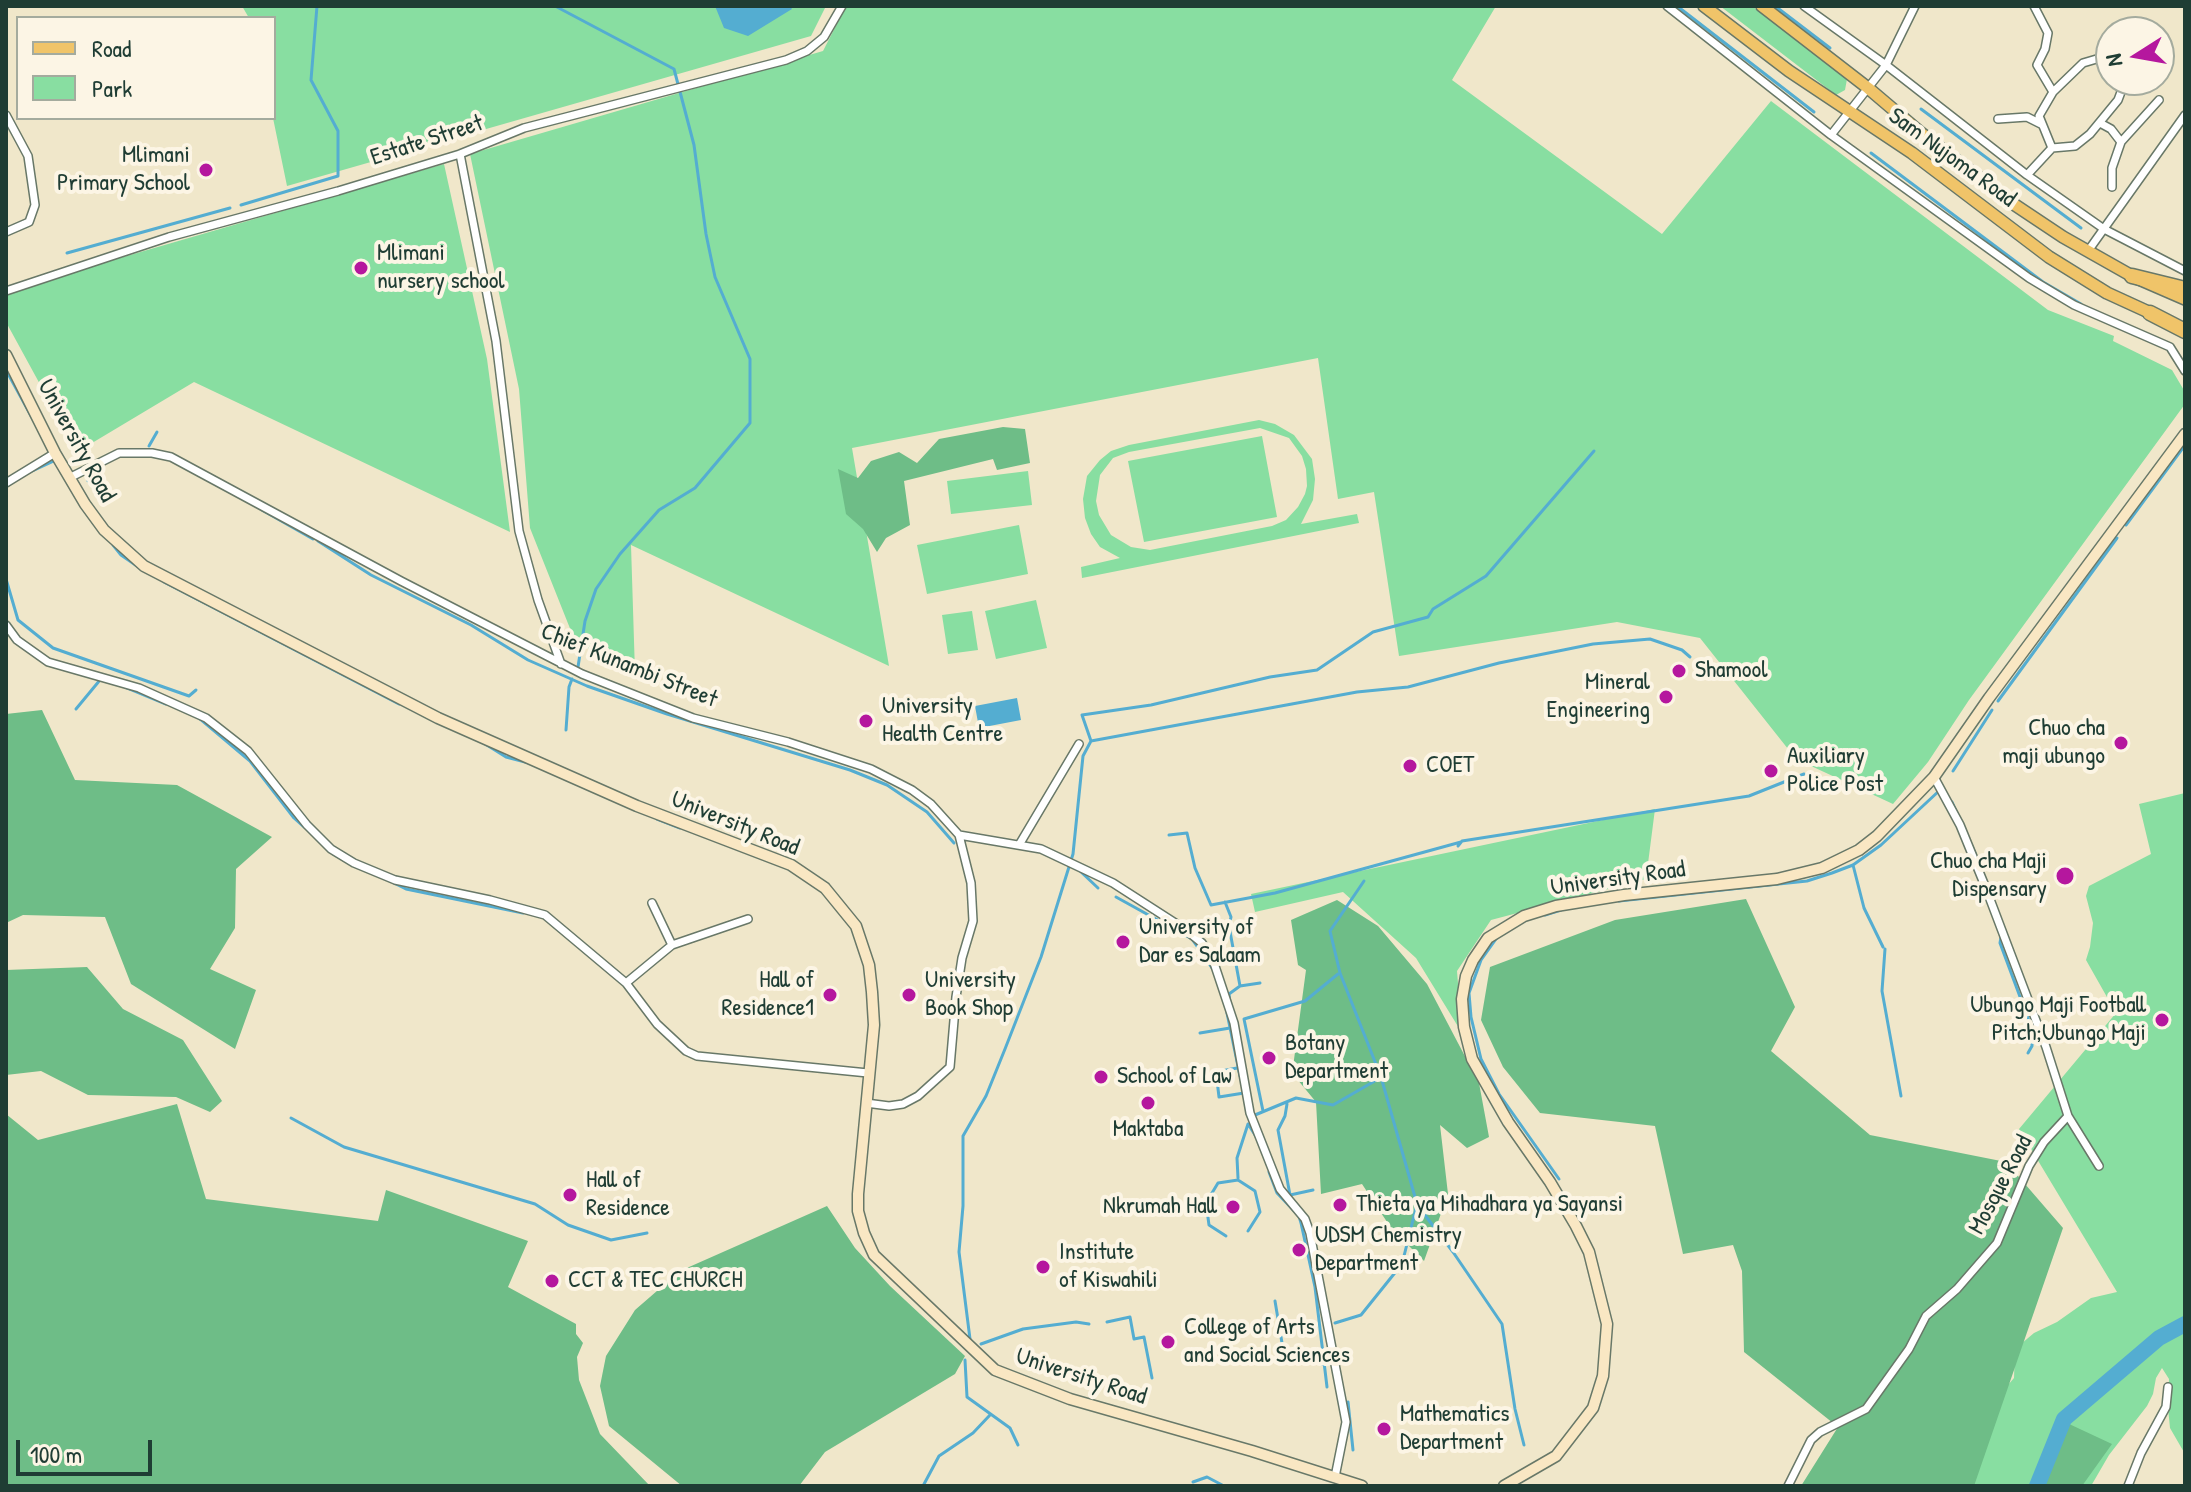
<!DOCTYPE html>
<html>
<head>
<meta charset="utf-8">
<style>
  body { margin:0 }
  #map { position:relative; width:2191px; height:1492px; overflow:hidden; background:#f0e7ca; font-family:"Patrick Hand",sans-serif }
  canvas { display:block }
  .frame { position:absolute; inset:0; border:8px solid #1f3d34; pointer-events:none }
  .legend { position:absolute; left:16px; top:16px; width:260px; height:104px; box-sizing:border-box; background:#fcf5e5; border:2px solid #a4ab9e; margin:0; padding:10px 14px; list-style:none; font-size:24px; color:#1f3d34 }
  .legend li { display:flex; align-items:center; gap:16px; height:40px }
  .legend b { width:40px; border:2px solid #a4ab9e }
  .north { position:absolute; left:2095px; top:16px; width:80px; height:80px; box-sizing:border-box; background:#fcf5e5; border:2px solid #a4ab9e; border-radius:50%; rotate:259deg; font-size:22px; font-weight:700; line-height:32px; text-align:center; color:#1f3d34 }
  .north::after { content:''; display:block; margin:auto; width:28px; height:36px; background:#b5179e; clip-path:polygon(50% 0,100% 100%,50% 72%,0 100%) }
  .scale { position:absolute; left:16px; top:1440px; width:136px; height:36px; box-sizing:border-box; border:4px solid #1f3d34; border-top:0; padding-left:10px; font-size:24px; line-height:28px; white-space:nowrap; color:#1f3d34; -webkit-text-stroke:6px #fcf5e5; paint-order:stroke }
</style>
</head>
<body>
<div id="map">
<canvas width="2191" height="1492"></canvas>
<div class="frame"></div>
<ul class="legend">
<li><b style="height:10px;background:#f0c469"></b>Road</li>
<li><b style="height:22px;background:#88dea1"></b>Park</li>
</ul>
<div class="north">N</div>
<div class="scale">100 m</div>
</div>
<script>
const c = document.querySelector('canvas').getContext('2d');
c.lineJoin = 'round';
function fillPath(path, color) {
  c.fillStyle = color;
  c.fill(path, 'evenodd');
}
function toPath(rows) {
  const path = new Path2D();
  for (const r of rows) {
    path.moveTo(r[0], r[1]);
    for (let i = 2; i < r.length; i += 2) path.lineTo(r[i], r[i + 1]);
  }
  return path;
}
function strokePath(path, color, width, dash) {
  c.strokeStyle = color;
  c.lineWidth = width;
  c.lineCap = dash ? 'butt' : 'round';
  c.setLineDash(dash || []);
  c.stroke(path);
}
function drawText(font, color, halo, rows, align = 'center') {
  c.font = font + ' "Patrick Hand",sans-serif';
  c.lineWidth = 8;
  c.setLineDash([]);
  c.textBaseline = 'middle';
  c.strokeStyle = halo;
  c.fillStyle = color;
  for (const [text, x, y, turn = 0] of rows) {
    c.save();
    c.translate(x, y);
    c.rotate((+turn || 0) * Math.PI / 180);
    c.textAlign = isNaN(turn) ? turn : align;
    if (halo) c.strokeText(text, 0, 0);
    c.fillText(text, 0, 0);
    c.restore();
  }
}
fillPath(toPath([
  [242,6,826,6,811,36,287,186,273,118,274,18,249,18],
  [846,6,1496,6,1452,80,1662,234,1771,101,2048,310,2114,336,2113,341,2172,370,2185,392,2185,404,1969,700,1928,762,1893,804,1796,759,1700,638,1617,622,1399,656,1374,492,1338,499,1318,358,852,448,889,666,631,545,635,673,575,641,530,528,519,389,470,154,823,51],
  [1720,6,1752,6,1847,79,1845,90,1836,95],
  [444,164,487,359,510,532,194,382,77,452,6,322,6,291],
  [1259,420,1275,424,1294,435,1312,459,1315,479,1313,500,1301,524,1357,514,1359,523,1082,578,1081,567,1120,558,1100,547,1091,534,1085,518,1083,499,1087,476,1100,460,1111,451,1129,445],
  [1260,428,1289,438,1302,456,1306,469,1307,486,1305,494,1298,507,1286,520,1272,526,1150,550,1131,547,1111,535,1099,515,1096,501,1100,475,1113,458,1129,452],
  [1262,436,1277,517,1144,542,1128,461],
  [1028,471,1032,505,951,514,947,481],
  [1019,525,1028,574,927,594,917,545],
  [1036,600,1047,648,996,659,985,611],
  [972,611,978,650,948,654,942,615],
  [2185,793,2185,1454,2170,1428,2168,1408,2169,1379,2162,1368,2156,1378,2153,1394,2147,1406,2109,1455,2091,1486,1952,1486,2002,1392,2014,1378,2015,1349,2034,1333,2057,1322,2091,1298,2117,1292,2019,1129,2116,1013,2086,960,2090,947,2093,923,2086,896,2089,886,2151,854,2139,804],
  [1655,809,1646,879,1491,920,1457,971,1462,1033,1416,958,1343,892,1255,912,1251,894]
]), '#88dea1');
fillPath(toPath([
  [1003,427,1025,429,1030,463,997,470,993,459,904,481,910,525,886,538,877,552,863,529,846,514,838,469,858,478,871,461,899,452,917,463,939,439],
  [42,710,75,780,177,785,272,837,236,869,235,928,210,969,256,990,235,1049,131,984,105,917,23,915,6,923,6,714],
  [1746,899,1795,1007,1771,1051,1870,1135,2006,1162,2063,1228,1974,1486,1801,1486,1838,1427,1744,1352,1742,1271,1733,1245,1683,1254,1655,1126,1540,1113,1503,1067,1481,1020,1490,967,1615,920],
  [1337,900,1378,926,1427,984,1479,1083,1489,1137,1467,1148,1440,1125,1448,1194,1424,1261,1391,1228,1362,1184,1321,1194,1316,1102,1297,1079,1293,1067,1306,970,1298,965,1291,920],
  [87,967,123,1009,183,1040,222,1101,210,1112,176,1097,88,1095,41,1071,6,1075,6,970],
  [177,1104,206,1199,378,1221,386,1190,528,1241,508,1287,576,1324,576,1334,583,1343,577,1357,579,1380,600,1434,650,1486,6,1486,6,1114,38,1140],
  [827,1206,855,1248,890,1286,965,1356,955,1374,825,1452,799,1486,682,1486,609,1426,600,1386,606,1356,635,1310,680,1271],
  [2067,1423,2112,1444,2082,1486,2037,1486]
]), '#6ebd87');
fillPath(toPath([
  [715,6,790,6,792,9,748,36,724,28],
  [1017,698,1021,720,979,728,975,706]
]), '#54add1');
strokePath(toPath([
  [555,6,674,69,694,145,706,234,715,277,750,359,750,423,695,488,659,510,620,554,596,589,585,621,578,667],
  [1677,6,1814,112],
  [1775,6,1830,48],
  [1921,109,2081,228],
  [1871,153,2043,282,2081,304],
  [241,205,338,176,338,131,311,80,317,6],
  [67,253,230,208],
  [6,370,35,423],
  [149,446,157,432],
  [30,472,56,460],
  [88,481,104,463],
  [262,510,313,539],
  [2126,525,2185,445],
  [318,541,371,575,471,625,528,660,587,686,667,714,850,770,887,785,927,812,954,843],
  [113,545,121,555,137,566],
  [6,579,18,620,53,648,189,696,196,690],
  [164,582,399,704],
  [125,687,166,704],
  [1998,701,2117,538],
  [76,709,100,680],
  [199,718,250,761,294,818,304,827],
  [566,730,569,687,572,679],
  [1091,741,1357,692,1408,687,1499,663,1593,644,1650,639,1682,650,1690,657],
  [482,742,506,757,529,763],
  [1953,771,1992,710],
  [1952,802,1975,853],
  [657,819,680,828],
  [1169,835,1187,833,1195,868,1211,905,1275,893,1461,842],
  [1458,846,1462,841,1749,796,1804,774],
  [333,854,347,862],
  [1853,865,1864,908,1883,947],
  [1079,870,1098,888],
  [394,883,406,889,523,913],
  [1116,897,1192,939,1212,968],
  [1619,901,1807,881,1832,873,1853,865,1881,845,1940,790],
  [1225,902,1231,917,1229,926,1240,986,1260,983],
  [1545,915,1561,910],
  [2001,937,2000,943,2032,1029,2032,1046,2028,1053],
  [1496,939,1481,960,1469,993,1471,1017,1481,1059,1499,1094,1559,1179],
  [1885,949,1882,991,1901,1096],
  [1230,1004,1229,994,1240,986],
  [1227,1013,1240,1076],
  [1200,1033,1230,1028],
  [1237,1068,1216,1072,1219,1097,1244,1093],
  [1287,1104,1285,1116,1278,1130,1290,1195,1313,1190],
  [1263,1111,1244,1019,1305,1001,1338,974],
  [1255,1115,1296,1098,1333,1105,1380,1078],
  [291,1118,344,1147,535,1204,568,1225,611,1240,647,1233],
  [1248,1124,1257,1138],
  [1269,1172,1277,1193,1299,1216,1301,1223,1315,1287,1327,1387],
  [1238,1178,1237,1158,1248,1124],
  [1418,1206,1453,1252,1502,1324,1515,1409,1524,1445],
  [1226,1236,1209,1225,1206,1203,1218,1183,1238,1180,1255,1191,1260,1212,1248,1231],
  [1275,1301,1284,1355,1322,1364],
  [1107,1322,1130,1317,1134,1339,1144,1337,1152,1378],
  [1335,1323,1361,1315,1402,1264,1417,1204,1381,1077,1340,973,1330,931,1364,881],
  [970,1339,959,1252,963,1206,963,1136,986,1096,1005,1049,1041,957,1073,854,1083,756,1091,741,1082,715,1151,705,1270,677,1317,670,1373,632,1428,617,1433,609,1486,576,1594,451],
  [981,1344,1023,1329,1076,1322,1089,1324],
  [965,1360,967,1397,1010,1428,1018,1445],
  [1348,1402,1353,1450],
  [1193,1482,1207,1477,1224,1486],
  [2037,1485,2039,1486],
  [923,1486,939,1456,973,1433,990,1415]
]), '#54add1', 3);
strokePath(toPath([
  [2037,1486,2064,1419,2159,1338,2185,1324]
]), '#54add1', 16);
const street = toPath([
  [1667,6,1831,135,2029,278,2074,305,2170,347,2185,371],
  [1804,6,1886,65,2027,175,2104,229,2185,271],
  [2034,6,2048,33,2045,49,2037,65,2053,92],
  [6,115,28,156,35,205,29,222,6,232],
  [1998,119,2027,117,2041,124],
  [2100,123,2111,129,2121,142,2112,168,2112,187],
  [1831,135,1886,65,1915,6],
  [2121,142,2159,100],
  [2052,148,2039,116,2053,92,2083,63,2100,58,2111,67],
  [460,154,496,341,519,531,538,600,561,664],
  [2027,175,2052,148,2075,146,2090,134,2118,100,2121,92,2119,80],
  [2088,251,2185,115],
  [6,291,169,237,338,191,460,154,524,128,786,60,807,51,824,37,842,6],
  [69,478,119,453,152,453,171,457,401,581,582,674,693,718,788,742,871,769,912,790,931,804,959,835,971,883,973,921,962,958,956,997,950,1067,918,1096,903,1104,889,1106,866,1103],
  [6,483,55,453],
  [6,625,17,640,48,662,139,688,206,718,248,751,307,825,331,849,354,863,395,880,490,900,545,915,626,983,657,1024,686,1051,697,1056,868,1073],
  [1934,777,1960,825,1985,886,2046,1047,2068,1116,2099,1166],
  [959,835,1041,849,1113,883,1186,930,1202,943,1213,960,1234,1023,1250,1113,1280,1189,1305,1219,1310,1233,1346,1422,1335,1477],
  [1019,845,1079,744],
  [652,903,672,945],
  [626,983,672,945,748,919],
  [1788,1486,1811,1440,1820,1432,1866,1409,1909,1349,1926,1316,1957,1289,1997,1243,2029,1166,2044,1142,2068,1116],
  [2128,1486,2141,1453,2166,1407,2168,1387]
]);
const secondary = toPath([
  [6,355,55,453,85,504,104,530,144,566,438,718,637,806,791,865,825,888,856,926,869,965,872,992,874,1025,858,1194,858,1211,864,1233,874,1255,995,1370,1070,1399,1252,1451,1362,1486],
  [1504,1486,1556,1456,1593,1408,1603,1376,1607,1324,1589,1252,1576,1226,1550,1182,1508,1122,1472,1059,1464,1027,1462,999,1466,976,1473,960,1488,938,1524,916,1556,906,1624,895,1777,879,1822,868,1859,850,1877,836,1934,777,1989,698,2185,434]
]);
const primary = toPath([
  [1704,6,1789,71,1912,153,2049,257,2107,293,2155,315],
  [1762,6,1868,88,1921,133,2012,203,2063,237,2132,276,2185,299]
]);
const highway = toPath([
  [2132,276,2185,289],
  [2150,313,2185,331]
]);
strokePath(street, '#687868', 10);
strokePath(secondary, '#687868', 13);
strokePath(primary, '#687868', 14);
strokePath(highway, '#687868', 17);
strokePath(street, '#fff', 7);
strokePath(secondary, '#f9e7c3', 10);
strokePath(primary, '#f0c469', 11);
strokePath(highway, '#f0c469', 14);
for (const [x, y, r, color] of [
  [206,170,8,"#b5179e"],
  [361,268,8,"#b5179e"],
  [1679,671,8,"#b5179e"],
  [1666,697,8,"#b5179e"],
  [866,721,8,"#b5179e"],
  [2121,743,8,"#b5179e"],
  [1410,766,8,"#b5179e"],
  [1771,771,8,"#b5179e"],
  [2065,876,10,"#b5179e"],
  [1123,942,8,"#b5179e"],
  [830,995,8,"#b5179e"],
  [909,995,8,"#b5179e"],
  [2162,1020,8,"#b5179e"],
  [1269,1058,8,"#b5179e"],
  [1101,1077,8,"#b5179e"],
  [1148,1103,8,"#b5179e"],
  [570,1195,8,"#b5179e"],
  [1340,1205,8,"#b5179e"],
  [1233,1207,8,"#b5179e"],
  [1299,1250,8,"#b5179e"],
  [1043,1267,8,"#b5179e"],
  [552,1281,8,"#b5179e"],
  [1168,1342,8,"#b5179e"],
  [1384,1429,8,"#b5179e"]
]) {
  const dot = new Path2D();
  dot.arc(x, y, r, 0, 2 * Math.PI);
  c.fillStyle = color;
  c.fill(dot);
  strokePath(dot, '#fcf5e5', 3);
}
drawText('24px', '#1f3d34', '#fcf5e5', [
  ["Estate Street",427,141,-18],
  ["Sam Nujoma Road",1952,158,36],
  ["University Road",76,441,61],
  ["Chief Kunambi Street",629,666,22],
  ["University Road",735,824,22],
  ["University Road",1618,879,-8],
  ["Mosque Road",2001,1185,-62],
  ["University Road",1081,1377,18]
]);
drawText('24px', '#1f3d34', '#fcf5e5', [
  ["Mlimani",190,156,"right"],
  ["Primary School",190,184,"right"],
  ["Mlimani",377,254],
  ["nursery school",377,282],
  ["Shamool",1695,671],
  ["Mineral",1650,683,"right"],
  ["Engineering",1650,711,"right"],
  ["University",882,707],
  ["Health Centre",882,735],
  ["Chuo cha",2105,729,"right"],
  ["maji ubungo",2105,757,"right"],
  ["Auxiliary",1787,757],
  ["Police Post",1787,785],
  ["COET",1426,766],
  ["Chuo cha Maji",2047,862,"right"],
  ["Dispensary",2047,890,"right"],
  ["University of",1139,928],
  ["Dar es Salaam",1139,956],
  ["Hall of",814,981,"right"],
  ["Residence1",814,1009,"right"],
  ["University",925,981],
  ["Book Shop",925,1009],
  ["Ubungo Maji Football",2146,1006,"right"],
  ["Pitch;Ubungo Maji",2146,1034,"right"],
  ["Botany",1285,1044],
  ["Department",1285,1072],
  ["School of Law",1117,1077],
  ["Maktaba",1148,1130,"center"],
  ["Hall of",586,1181],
  ["Residence",586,1209],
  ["Thieta ya Mihadhara ya Sayansi",1356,1205],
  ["Nkrumah Hall",1217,1207,"right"],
  ["UDSM Chemistry",1315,1236],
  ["Department",1315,1264],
  ["Institute",1059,1253],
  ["of Kiswahili",1059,1281],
  ["CCT & TEC CHURCH",568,1281],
  ["College of Arts",1184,1328],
  ["and Social Sciences",1184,1356],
  ["Mathematics",1400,1415],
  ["Department",1400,1443]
], 'left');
</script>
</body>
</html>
